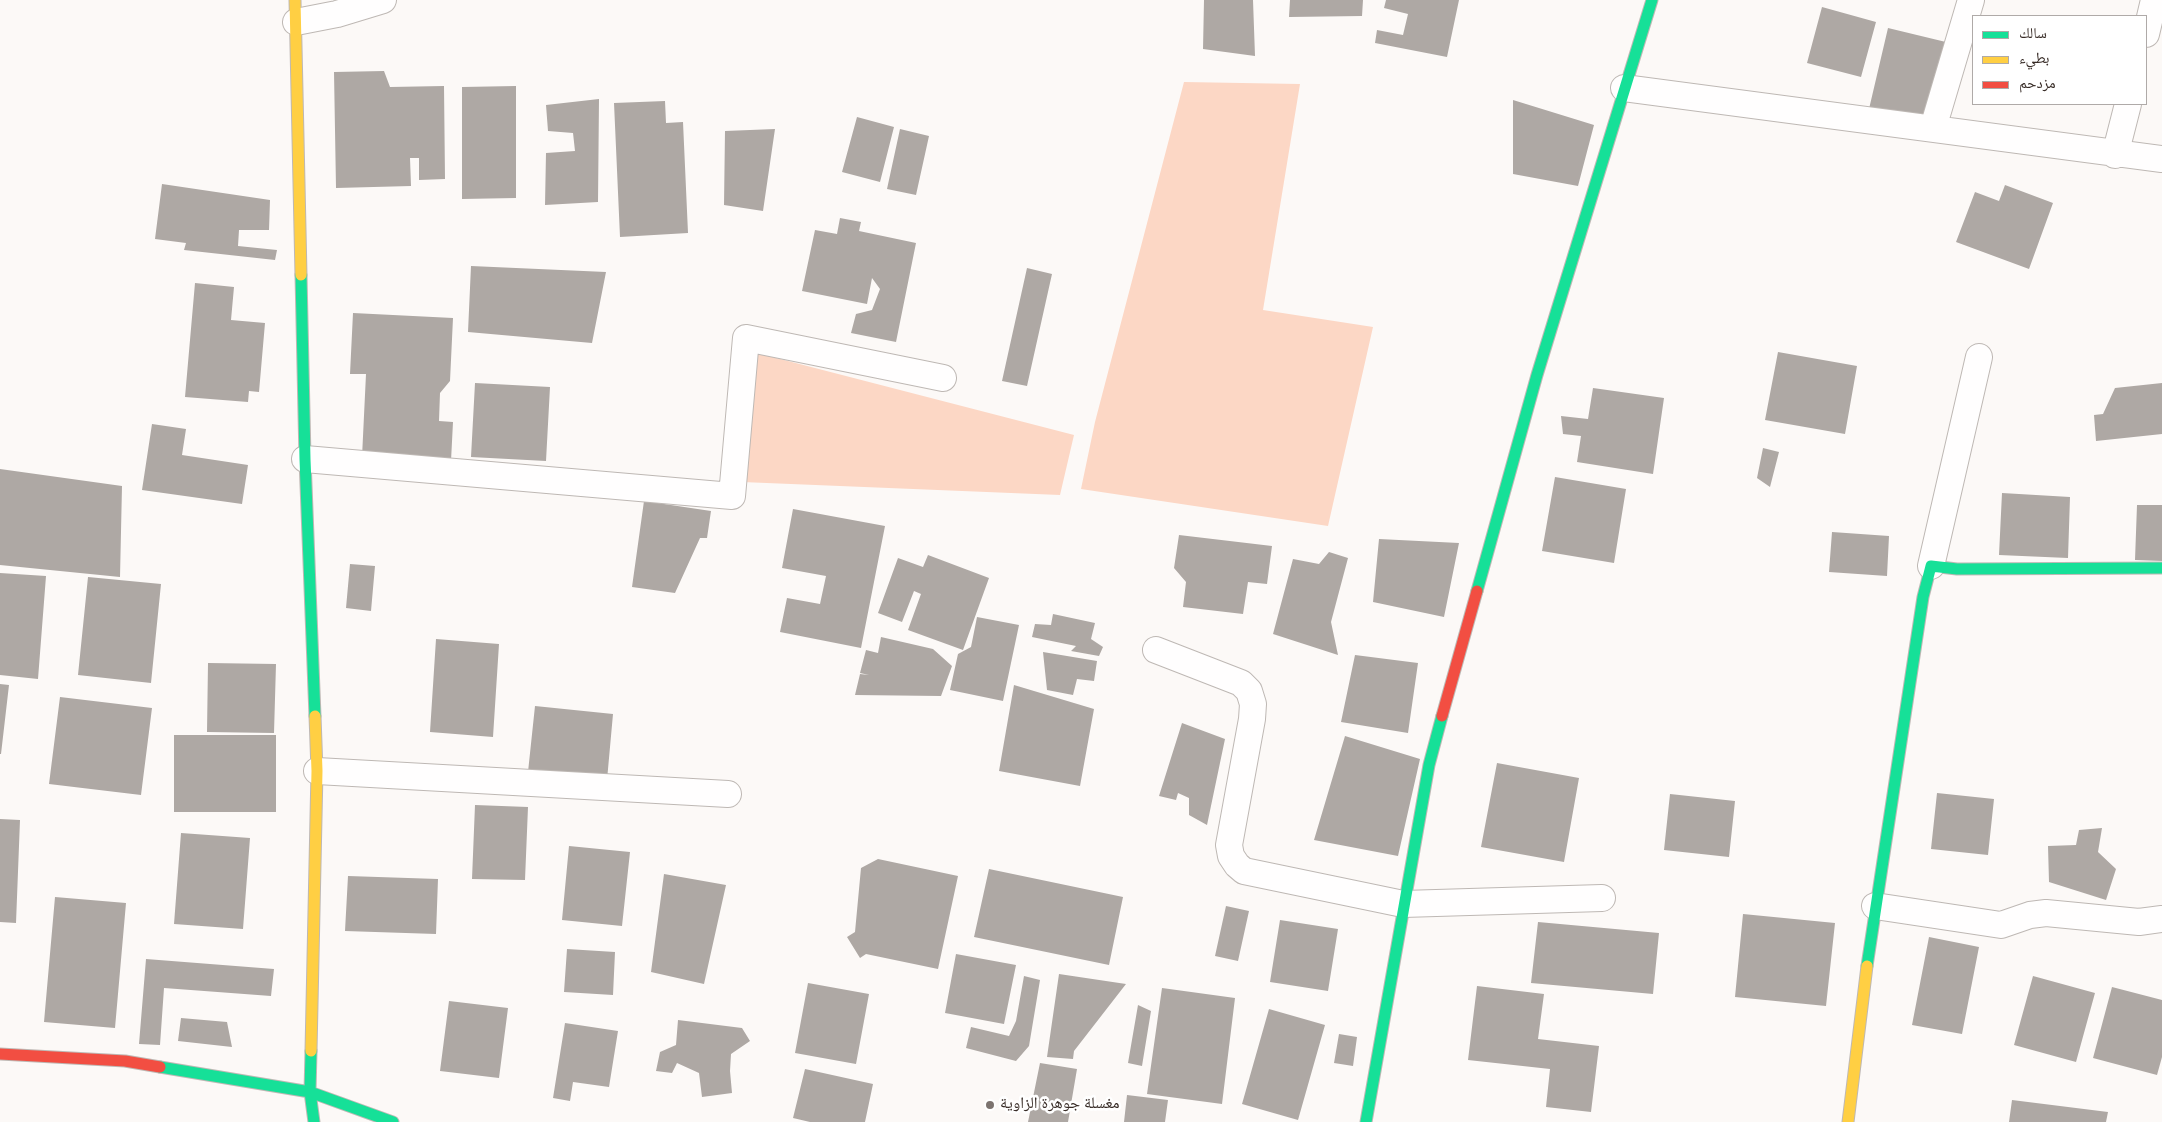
<!DOCTYPE html>
<html>
<head>
<meta charset="utf-8">
<style>
  body { margin:0 }
  #map { position:relative; width:2162px; height:1122px; overflow:hidden; background:#fcf9f7; font-family:Overpass,"Noto Naskh Arabic",sans-serif }
  canvas { display:block }
  .legend { position:absolute; left:1972px; top:15px; width:175px; height:90px; box-sizing:border-box; background:#fff; border:1px solid #afaaa8; margin:0; padding:6px 9px; list-style:none; font-size:15px; color:#372b26 }
  .legend li { display:flex; align-items:center; gap:10px; height:25px }
  .legend b { width:25px; border:1px solid #afaaa8 }
</style>
</head>
<body>
<div id="map">
<canvas width="2162" height="1122"></canvas>
<ul class="legend">
<li><b style="height:6px;background:#16e098"></b>سالك</li>
<li><b style="height:6px;background:#ffcf43"></b>بطيء</li>
<li><b style="height:6px;background:#f24e42"></b>مزدحم</li>
</ul>
</div>
<script>
const c = document.querySelector('canvas').getContext('2d');
c.lineJoin = 'round';
function fillPath(path, color) {
  c.fillStyle = color;
  c.fill(path, 'evenodd');
}
function toPath(rows) {
  const path = new Path2D();
  for (const r of rows) {
    path.moveTo(r[0], r[1]);
    for (let i = 2; i < r.length; i += 2) path.lineTo(r[i], r[i + 1]);
  }
  return path;
}
function strokePath(path, color, width, dash) {
  c.strokeStyle = color;
  c.lineWidth = width;
  c.lineCap = dash ? 'butt' : 'round';
  c.setLineDash(dash || []);
  c.stroke(path);
}
function drawText(font, color, halo, rows, align = 'center') {
  c.font = font + ' Overpass,"Noto Naskh Arabic",sans-serif';
  c.lineWidth = 5;
  c.setLineDash([]);
  c.textBaseline = 'middle';
  c.strokeStyle = halo;
  c.fillStyle = color;
  for (const [text, x, y, turn = 0] of rows) {
    c.save();
    c.translate(x, y);
    c.rotate((+turn || 0) * Math.PI / 180);
    c.textAlign = isNaN(turn) ? turn : align;
    if (halo) c.strokeText(text, 0, 0);
    c.fillText(text, 0, 0);
    c.restore();
  }
}
fillPath(toPath([
  [1184,82,1300,84,1263,310,1373,327,1328,526,1081,489,1095,422],
  [757,353,1074,435,1060,495,742,482]
]), '#fcd7c5');
fillPath(toPath([
  [1204,0,1253,0,1255,56,1203,49],
  [1290,0,1363,0,1362,16,1289,17],
  [1386,0,1459,0,1447,57,1375,43,1377,30,1403,35,1408,14,1384,8],
  [1822,7,1876,22,1861,77,1807,63],
  [1888,28,1950,43,1931,124,1869,109],
  [384,71,390,87,444,86,445,179,419,180,419,158,410,158,411,186,336,188,334,72],
  [516,86,516,198,462,199,462,87],
  [599,99,598,202,545,205,546,153,575,151,573,133,548,131,546,105],
  [1513,100,1594,125,1578,186,1513,174],
  [665,101,666,123,683,122,688,233,620,237,614,103],
  [857,117,894,127,880,182,842,172],
  [775,129,763,211,724,205,725,131],
  [900,129,929,136,916,195,887,189],
  [162,184,270,200,269,230,239,230,238,246,277,250,275,260,184,250,186,243,155,239],
  [2005,185,2053,203,2029,269,1956,242,1975,192,1999,201],
  [840,218,861,222,859,231,916,243,896,342,851,333,856,314,872,310,880,289,872,278,867,304,802,291,815,230,837,234],
  [471,266,606,272,592,343,468,332],
  [1027,268,1052,274,1027,386,1002,381],
  [195,283,234,287,231,320,265,323,259,392,249,391,248,402,185,397],
  [353,313,453,318,450,381,440,393,439,421,453,422,451,461,362,457,366,374,350,374],
  [1778,352,1857,366,1845,434,1765,420],
  [475,383,550,387,546,461,471,457],
  [2162,383,2162,434,2096,441,2094,415,2103,414,2115,388],
  [1593,388,1664,398,1653,474,1577,462,1581,436,1563,434,1561,416,1588,419],
  [152,424,186,429,182,455,248,465,242,504,142,490],
  [1763,448,1779,452,1770,487,1757,478],
  [0,469,122,486,120,577,0,565],
  [1555,477,1626,489,1614,563,1542,551],
  [2002,493,2070,497,2068,558,1999,555],
  [644,501,711,511,707,538,700,538,675,593,632,587],
  [2137,505,2162,505,2162,561,2135,560],
  [793,509,885,526,861,648,780,632,787,598,820,604,826,576,782,568],
  [1832,532,1889,536,1887,576,1829,572],
  [1179,535,1272,546,1267,584,1248,582,1243,614,1183,607,1186,582,1174,568],
  [1379,539,1459,543,1444,617,1373,602],
  [1329,552,1348,558,1331,622,1338,655,1273,634,1293,559,1319,564],
  [928,555,989,578,963,650,908,630,921,594,914,591,902,622,878,613,898,558,923,567],
  [350,564,375,566,371,611,346,608],
  [0,573,46,576,38,679,0,675],
  [88,577,161,584,151,683,78,675],
  [1053,614,1095,623,1091,639,1103,647,1099,656,1071,651,1076,646,1032,637,1035,624,1051,625],
  [977,617,1019,625,1003,701,950,690,958,654,971,647],
  [881,637,933,649,952,666,941,696,855,695,860,674,869,675,860,673,866,650,878,653],
  [436,639,499,644,493,737,430,732],
  [1043,652,1097,661,1094,681,1077,679,1073,695,1047,690],
  [1355,655,1418,663,1408,733,1341,722],
  [208,663,276,664,274,733,207,732],
  [0,684,9,685,1,754,0,754],
  [1014,685,1094,709,1080,786,999,771],
  [60,697,152,708,141,795,49,784],
  [535,706,613,714,607,780,528,772],
  [1182,723,1225,739,1207,825,1189,815,1189,798,1178,793,1176,800,1159,796],
  [174,735,276,735,276,812,174,812],
  [1345,736,1420,759,1398,856,1314,840],
  [1497,763,1579,778,1564,862,1481,847],
  [1937,793,1994,799,1988,855,1931,849],
  [1670,794,1735,801,1729,857,1664,850],
  [475,805,528,807,525,880,472,879],
  [0,819,20,820,16,923,0,922],
  [2102,828,2098,852,2116,869,2106,900,2049,882,2048,846,2076,845,2079,830],
  [181,833,250,838,243,929,174,924],
  [569,846,630,852,622,926,562,920],
  [878,859,958,876,938,969,866,954,860,958,847,937,855,932,861,868],
  [989,869,1123,897,1109,965,974,937],
  [664,874,726,885,704,984,651,972],
  [348,876,438,879,436,934,345,931],
  [55,897,126,903,115,1028,44,1022],
  [1226,906,1249,911,1238,961,1215,956],
  [1743,914,1835,923,1826,1006,1735,997],
  [1280,920,1338,929,1328,991,1270,982],
  [1538,922,1659,933,1653,994,1531,983],
  [1929,937,1979,947,1962,1034,1912,1025],
  [567,949,615,952,613,995,564,992],
  [956,954,1016,965,1004,1024,945,1013],
  [146,959,274,969,271,996,164,988,160,1045,139,1044],
  [1059,974,1126,984,1074,1051,1073,1059,1047,1057],
  [1024,976,1040,980,1029,1046,1016,1061,966,1048,971,1027,1009,1036,1016,1021],
  [2033,976,2095,993,2076,1062,2014,1045],
  [808,983,869,994,856,1064,795,1053],
  [1477,986,1544,994,1538,1039,1599,1046,1591,1112,1546,1107,1550,1069,1468,1060],
  [2112,987,2162,1000,2162,1057,2157,1075,2093,1058],
  [1162,988,1235,998,1222,1104,1147,1094],
  [449,1001,508,1008,499,1078,440,1071],
  [1138,1005,1151,1011,1142,1066,1128,1063],
  [1269,1009,1325,1025,1298,1120,1242,1104],
  [181,1018,227,1022,232,1047,178,1041],
  [678,1020,742,1028,750,1041,731,1054,730,1071,732,1093,702,1097,699,1073,677,1063,672,1073,656,1071,660,1052,676,1045],
  [565,1023,618,1031,609,1087,573,1082,570,1101,553,1098],
  [1339,1034,1357,1037,1353,1066,1334,1063],
  [1040,1063,1077,1069,1068,1122,1028,1122],
  [805,1069,873,1084,865,1122,810,1122,793,1118],
  [1127,1095,1168,1100,1165,1122,1124,1122],
  [2012,1100,2108,1112,2106,1122,2009,1122]
]), '#aea8a4');
const street = toPath([
  [296,22,337,14,383,0],
  [2146,34,2154,0],
  [1624,88,2162,159],
  [1933,128,1971,0],
  [2115,155,2128,104],
  [305,459,732,496,746,338,943,378],
  [1931,566,1979,357],
  [1156,650,1241,683,1249,691,1253,704,1252,719,1229,845,1231,856,1237,865,1244,871,1403,904,1602,898],
  [317,771,728,794],
  [1875,906,2001,925,2030,915,2046,913,2139,922,2162,919]
]);
const fast = toPath([
  [301,275,305,459,315,716],
  [1477,591,1537,375,1652,0],
  [1867,966,1923,597,1931,566,1957,569,2162,568],
  [311,1051,310,1092,314,1122],
  [160,1067,310,1092,393,1122],
  [1366,1122,1429,765,1442,716]
]);
const slow = toPath([
  [295,0,301,275],
  [311,1051,317,771,315,716],
  [1848,1122,1867,966]
]);
const jam = toPath([
  [1442,716,1477,591],
  [0,1054,125,1061,160,1067]
]);
strokePath(street, '#beb8b4', 28);
strokePath(fast, '#beb8b4', 13);
strokePath(slow, '#beb8b4', 13);
strokePath(jam, '#beb8b4', 13);
strokePath(street, '#fffefe', 26);
strokePath(fast, '#16e098', 11);
strokePath(slow, '#ffcf43', 11);
strokePath(jam, '#f24e42', 11);
for (const [x, y, r, color] of [
  [990,1105,5,"#7c736f"]
]) {
  const dot = new Path2D();
  dot.arc(x, y, r, 0, 2 * Math.PI);
  c.fillStyle = color;
  c.fill(dot);
  strokePath(dot, '#fff', 2);
}
drawText('16px', '#372b26', '#fff', [
  ["مغسلة جوهرة الزاوية",1000,1105]
], 'left');
</script>
</body>
</html>
